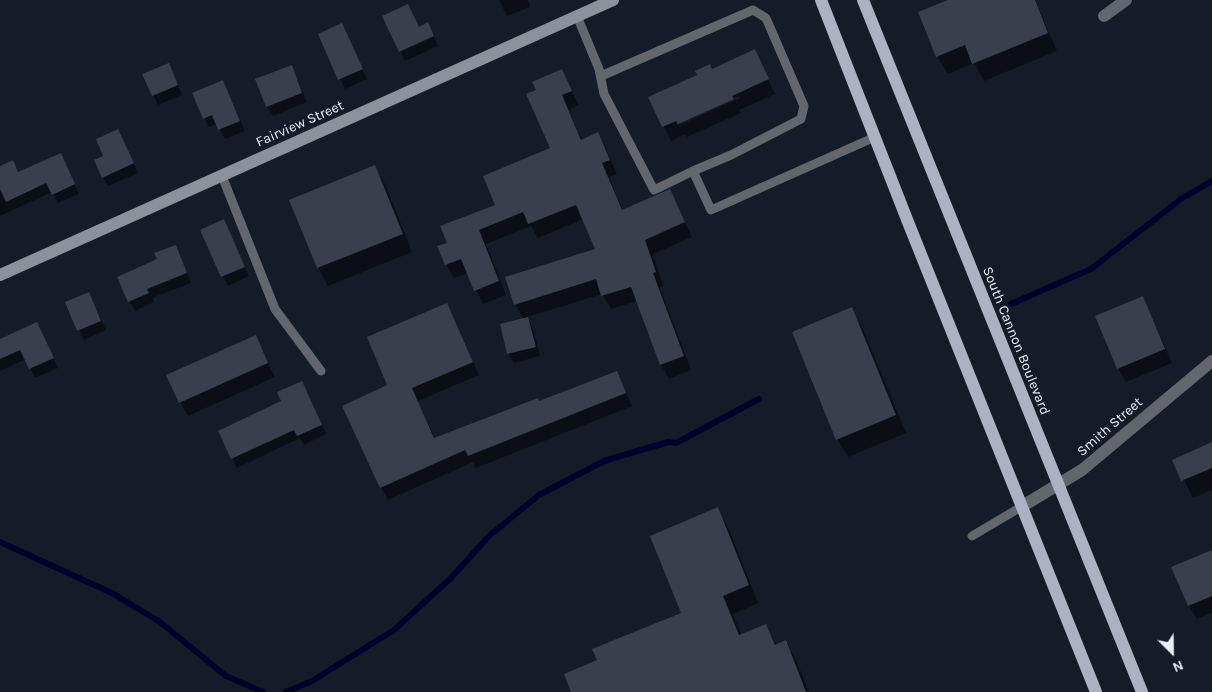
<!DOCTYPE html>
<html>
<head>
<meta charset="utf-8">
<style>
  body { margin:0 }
  #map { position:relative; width:1212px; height:692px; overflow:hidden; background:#161b28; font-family:Karla,sans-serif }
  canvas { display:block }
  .north { position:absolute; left:1147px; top:627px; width:50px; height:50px; -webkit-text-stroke:4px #161b28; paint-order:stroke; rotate:157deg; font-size:14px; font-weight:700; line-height:20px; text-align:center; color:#ebeff8 }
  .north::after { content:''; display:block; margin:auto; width:18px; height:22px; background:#ebeff8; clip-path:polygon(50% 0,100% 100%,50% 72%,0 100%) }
</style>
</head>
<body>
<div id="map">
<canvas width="1212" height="692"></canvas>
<div class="north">N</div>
</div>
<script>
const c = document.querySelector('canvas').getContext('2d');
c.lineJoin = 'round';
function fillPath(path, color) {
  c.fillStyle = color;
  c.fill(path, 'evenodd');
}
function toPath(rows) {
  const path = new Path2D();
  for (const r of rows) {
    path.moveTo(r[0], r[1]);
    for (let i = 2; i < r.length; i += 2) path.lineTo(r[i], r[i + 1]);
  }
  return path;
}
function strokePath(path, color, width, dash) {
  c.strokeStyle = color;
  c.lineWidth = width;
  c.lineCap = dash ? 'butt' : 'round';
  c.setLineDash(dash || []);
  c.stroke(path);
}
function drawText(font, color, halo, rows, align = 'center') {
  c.font = font + ' Karla,sans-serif';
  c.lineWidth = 5;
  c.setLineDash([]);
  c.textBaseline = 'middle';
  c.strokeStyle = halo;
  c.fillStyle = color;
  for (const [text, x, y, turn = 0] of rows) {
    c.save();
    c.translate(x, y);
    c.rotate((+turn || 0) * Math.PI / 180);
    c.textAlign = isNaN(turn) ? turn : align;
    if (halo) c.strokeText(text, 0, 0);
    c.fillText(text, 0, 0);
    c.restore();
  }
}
fillPath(toPath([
  [499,0,528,0,530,7,507,16],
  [952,0,1035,0,1057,51,984,81,974,63,948,74,937,56],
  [384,17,433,33,438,46,405,61],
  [342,25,367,79,345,89,319,35],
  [755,51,775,94,739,110,741,113,687,137,685,134,671,141,650,98],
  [739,96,740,98,677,126,677,123],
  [291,67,307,102,273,116,267,106],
  [561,71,579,105,569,110,582,140,597,134,606,148,617,174,609,177,623,211,670,191,692,237,653,254,663,286,660,288,691,370,669,379,661,365,637,301,611,309,602,294,527,317,533,328,540,356,514,363,508,354,501,325,524,320,515,304,596,249,583,219,538,238,531,226,486,244,506,295,483,304,468,273,454,278,446,264,449,243,496,206,552,148,538,90],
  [173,74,182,95,158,105,144,75],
  [223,82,245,131,225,139,217,124,209,127,204,118],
  [123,140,138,173,108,186,103,177,105,157],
  [13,162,19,173,66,164,79,194,58,203,52,192,0,216,0,168],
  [374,167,385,184,412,252,328,286,318,268,290,201],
  [201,230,228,230,249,276,228,286],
  [176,246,191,283,152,298,154,302,135,311,118,278,158,260],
  [88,293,106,330,84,340,67,303],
  [1143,298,1172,363,1126,382,1118,368],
  [447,304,479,375,418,401,435,438,539,403,616,372,632,406,476,468,473,462,388,500,381,488,389,386],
  [851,309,862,327,906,433,848,457,837,439],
  [42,333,58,368,35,378,26,359,0,371,0,341],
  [255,337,275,377,188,416,180,402],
  [307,392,326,434,304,445,300,438,237,468,219,432],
  [1212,444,1212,490,1193,498,1174,460],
  [717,509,728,527,758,603,733,614,742,636,766,625,777,646,786,642,796,660,809,692,572,692,599,660,683,614],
  [1212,551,1212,613,1197,619,1189,606]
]), '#0007');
strokePath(toPath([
  [1011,304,1091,269,1181,199,1212,181],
  [0,542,114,594,160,622,226,676,263,692],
  [286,692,312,681,394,630,451,578,489,536,539,495,604,461,668,442,676,443,759,399]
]), '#01002d', 6);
fillPath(toPath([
  [948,0,1035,0,1048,33,972,64,965,45,936,57,918,12],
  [408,4,419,27,428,22,434,36,399,52,382,16],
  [342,23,363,69,338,80,318,34],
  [755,49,769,79,732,96,734,99,678,124,676,121,662,127,648,97,697,75,695,71,710,64,712,69],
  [169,63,178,85,152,96,142,74],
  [292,65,302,93,266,107,255,79],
  [562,69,572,91,562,95,581,140,598,132,610,160,602,163,622,210,670,189,685,222,645,240,656,272,653,273,684,356,660,365,631,287,601,296,596,279,514,305,505,277,595,249,576,205,528,224,523,212,479,230,499,281,474,291,461,259,445,265,437,246,447,243,440,226,495,205,483,176,550,148,526,94,536,90,532,82],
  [223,80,240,121,218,130,212,115,203,119,192,93],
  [118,129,134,163,102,178,94,160,103,156,96,139],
  [61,153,75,184,52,195,46,183,6,202,0,189,0,166,13,160,18,172],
  [375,165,403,234,317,268,289,200],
  [224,219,245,267,221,277,200,230],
  [176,245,187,273,147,289,149,293,128,302,117,277,157,259,154,253],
  [89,292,101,321,77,331,65,302],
  [1143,296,1165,349,1117,369,1095,316],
  [447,303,473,362,412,388,434,438,538,398,539,401,617,371,626,393,468,456,465,450,380,488,342,406,387,385,367,337],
  [852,307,896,415,836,440,792,332],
  [528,317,536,347,507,354,500,324],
  [37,322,54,358,29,369,20,350,0,359,0,339],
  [256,335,268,363,179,403,166,375],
  [302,381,322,425,297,436,294,430,231,459,218,431,281,401,277,392],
  [1212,442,1212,468,1181,481,1172,460],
  [718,507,749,585,723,596,739,635,766,624,775,645,786,640,806,692,571,692,564,674,597,660,592,649,681,613,650,536],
  [1212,550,1212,596,1188,606,1171,567]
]), '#393f4d');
strokePath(toPath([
  [577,16,599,69,604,94,654,190,693,171,711,210,875,137],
  [601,76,753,10,766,18,804,106,801,119,731,155,693,171],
  [222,176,275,309,321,371],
  [972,536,1021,507]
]), '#63666d', 9);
strokePath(toPath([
  [1104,16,1126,0],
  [1021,507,1082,470,1212,361]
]), '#63666d', 12);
strokePath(toPath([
  [0,275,613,0]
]), '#8c919c', 12);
strokePath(toPath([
  [821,0,908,222,1096,692],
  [863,0,1142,692]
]), '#acb2c1', 12);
drawText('14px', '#ebeff8', '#161b28', [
  ["Fairview Street",300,124,-24],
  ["South Cannon Boulevard",1016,341,68],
  ["Smith Street",1110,427,-41]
]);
</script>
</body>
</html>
